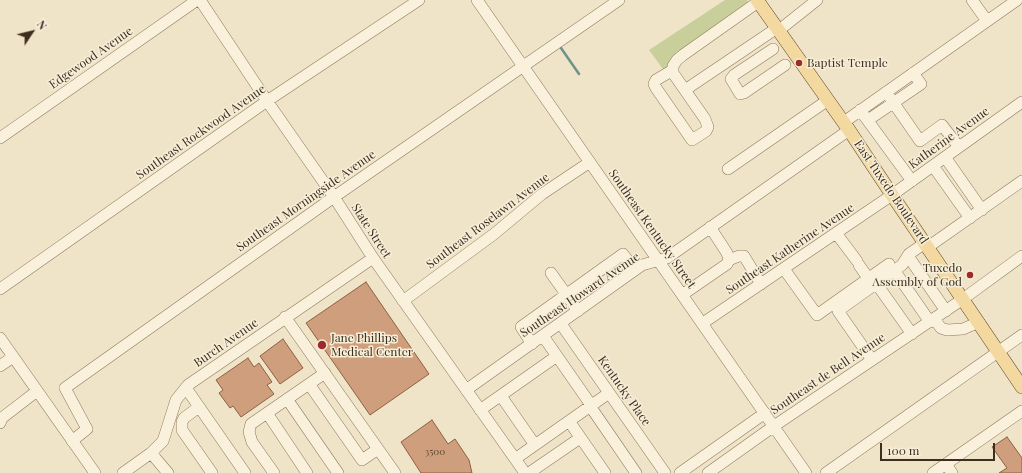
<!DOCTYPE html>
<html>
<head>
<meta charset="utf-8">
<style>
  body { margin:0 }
  #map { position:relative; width:1022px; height:473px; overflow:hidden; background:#f0e4c8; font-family:"Playfair Display",serif }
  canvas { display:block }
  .north { position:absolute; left:12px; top:12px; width:40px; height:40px; -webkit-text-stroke:3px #f7eed8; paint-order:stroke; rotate:55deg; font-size:11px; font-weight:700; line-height:16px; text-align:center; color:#3d2e20 }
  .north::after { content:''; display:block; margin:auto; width:14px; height:18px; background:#3d2e20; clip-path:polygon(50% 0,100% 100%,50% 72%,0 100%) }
  .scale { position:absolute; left:880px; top:443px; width:115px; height:18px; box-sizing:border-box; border:2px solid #3d2e20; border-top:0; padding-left:5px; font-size:12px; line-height:14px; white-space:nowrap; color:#3d2e20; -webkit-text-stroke:3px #f7eed8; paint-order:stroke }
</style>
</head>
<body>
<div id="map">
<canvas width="1022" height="473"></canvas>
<div class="north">N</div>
<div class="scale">100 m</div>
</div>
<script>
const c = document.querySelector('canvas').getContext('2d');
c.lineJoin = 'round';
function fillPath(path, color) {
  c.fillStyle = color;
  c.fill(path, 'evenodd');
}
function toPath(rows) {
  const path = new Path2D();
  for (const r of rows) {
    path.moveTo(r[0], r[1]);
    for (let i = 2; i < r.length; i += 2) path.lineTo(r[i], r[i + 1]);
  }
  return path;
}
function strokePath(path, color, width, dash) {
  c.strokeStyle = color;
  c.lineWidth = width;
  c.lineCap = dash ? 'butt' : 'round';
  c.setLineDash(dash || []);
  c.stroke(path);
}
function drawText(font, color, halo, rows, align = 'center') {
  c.font = font + ' "Playfair Display",serif';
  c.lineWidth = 3;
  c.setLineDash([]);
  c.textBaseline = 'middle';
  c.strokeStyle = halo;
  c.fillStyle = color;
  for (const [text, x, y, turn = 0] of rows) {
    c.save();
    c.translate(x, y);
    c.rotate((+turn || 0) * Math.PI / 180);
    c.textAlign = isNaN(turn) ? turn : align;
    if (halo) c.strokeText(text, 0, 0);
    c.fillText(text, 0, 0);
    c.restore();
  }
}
fillPath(toPath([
  [725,0,747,0,752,7,665,72,649,50]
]), '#c9cf9b');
strokePath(toPath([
  [561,48,579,74]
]), '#6f938a', 2.5);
const building = toPath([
  [366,282,429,374,370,415,306,323,366,282],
  [283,339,303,368,280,384,260,356,283,339],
  [248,358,254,367,259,363,272,382,267,385,274,394,241,417,233,406,230,408,219,393,223,390,216,380,248,358],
  [432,420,448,444,455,439,469,460,472,473,421,473,401,442,432,420],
  [1007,437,1022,458,1022,473,999,473,1007,468,992,447,1007,437]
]);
fillPath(building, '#cf9f7d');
strokePath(building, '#8d5f41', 1);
const minor = toPath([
  [200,0,267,101,334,197,373,258,525,473],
  [477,0,806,473],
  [972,0,987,21],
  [778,31,817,0],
  [773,49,734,75,731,79,740,94,744,93,785,65],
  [673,70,656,80,654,84,656,88,692,140,706,131,708,127,705,119,673,73,673,66,677,60,683,55,758,2],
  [685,90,777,28],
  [886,92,920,141,942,125,959,147],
  [860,110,912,181],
  [868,120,921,84,913,73],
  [844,122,1017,0],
  [0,138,197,0],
  [945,157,982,210],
  [933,166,970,218],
  [728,169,828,100],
  [836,233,857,261],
  [928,247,1022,181],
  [908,256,946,311],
  [729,260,739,256,744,256,761,284],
  [859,265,868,278],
  [784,269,817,315,889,264],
  [894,270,930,322],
  [551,273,578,311],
  [876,283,912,334],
  [0,289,267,101,419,0],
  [682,295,727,264,729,260,727,253,710,227],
  [403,301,494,234,542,194,590,162],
  [285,317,395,473],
  [934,319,941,328,947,330,963,329,979,322],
  [703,323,892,195,1022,102],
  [561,324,665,473],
  [543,336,591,405],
  [0,338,95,473],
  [532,344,521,327,623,254,635,270],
  [872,360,838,311,902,265,909,254,925,243],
  [0,366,13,357],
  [309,384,362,460,378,449],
  [186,388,245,473],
  [466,390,642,265,667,258,849,130],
  [501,396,535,445],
  [287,399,338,473],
  [590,406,636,473],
  [199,407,184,418,182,422,182,430,212,473],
  [480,410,557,356],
  [267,413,307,473],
  [569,421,605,473],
  [0,423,2,418,37,391],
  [72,441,87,429,65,388,334,197,619,0],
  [151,453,168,473],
  [515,459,609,393],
  [946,464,952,473],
  [123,473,151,453,163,441,176,400,188,385,373,258],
  [274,473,252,442,249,432,251,424,325,373],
  [529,473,580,438],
  [680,473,765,413],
  [708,473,774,426,963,299,1022,256],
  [826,473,1022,335],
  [933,473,1022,411]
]);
const major = toPath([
  [757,0,849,130,892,195,1022,387]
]);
strokePath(minor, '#8d765c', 12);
strokePath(major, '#5b4430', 14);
strokePath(minor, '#faf1dc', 11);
strokePath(major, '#f3d9a0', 13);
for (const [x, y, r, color] of [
  [799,63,4,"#9e2a2b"],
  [970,275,4,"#9e2a2b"],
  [322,345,5,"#9e2a2b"]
]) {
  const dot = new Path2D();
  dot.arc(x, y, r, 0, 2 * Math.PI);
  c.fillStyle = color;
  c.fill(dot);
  strokePath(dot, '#f7eed8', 1.5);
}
drawText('10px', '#624a37', null, [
  ["3500",435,452]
]);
drawText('12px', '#3d2e20', '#f7eed8', [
  ["Edgewood Avenue",91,58,-35],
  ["Southeast Rockwood Avenue",201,132,-35],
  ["Katherine Avenue",949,138,-36],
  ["East Tuxedo Boulevard",891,192,56],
  ["Southeast Morningside Avenue",306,201,-35],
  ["Southeast Roselawn Avenue",488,221,-37],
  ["Southeast Kentucky Street",652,229,55],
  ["State Street",371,231,57],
  ["Southeast Katherine Avenue",790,249,-34],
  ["Southeast Howard Avenue",580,295,-34],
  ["Burch Avenue",226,343,-35],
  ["Southeast de Bell Avenue",828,374,-34],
  ["Kentucky Place",624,391,55]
]);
drawText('12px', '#3d2e20', '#f7eed8', [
  ["Baptist Temple",807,63],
  ["Tuxedo",962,268,"right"],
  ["Assembly of God",962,282,"right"],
  ["Jane Phillips",331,338],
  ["Medical Center",331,352]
], 'left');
</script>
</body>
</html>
